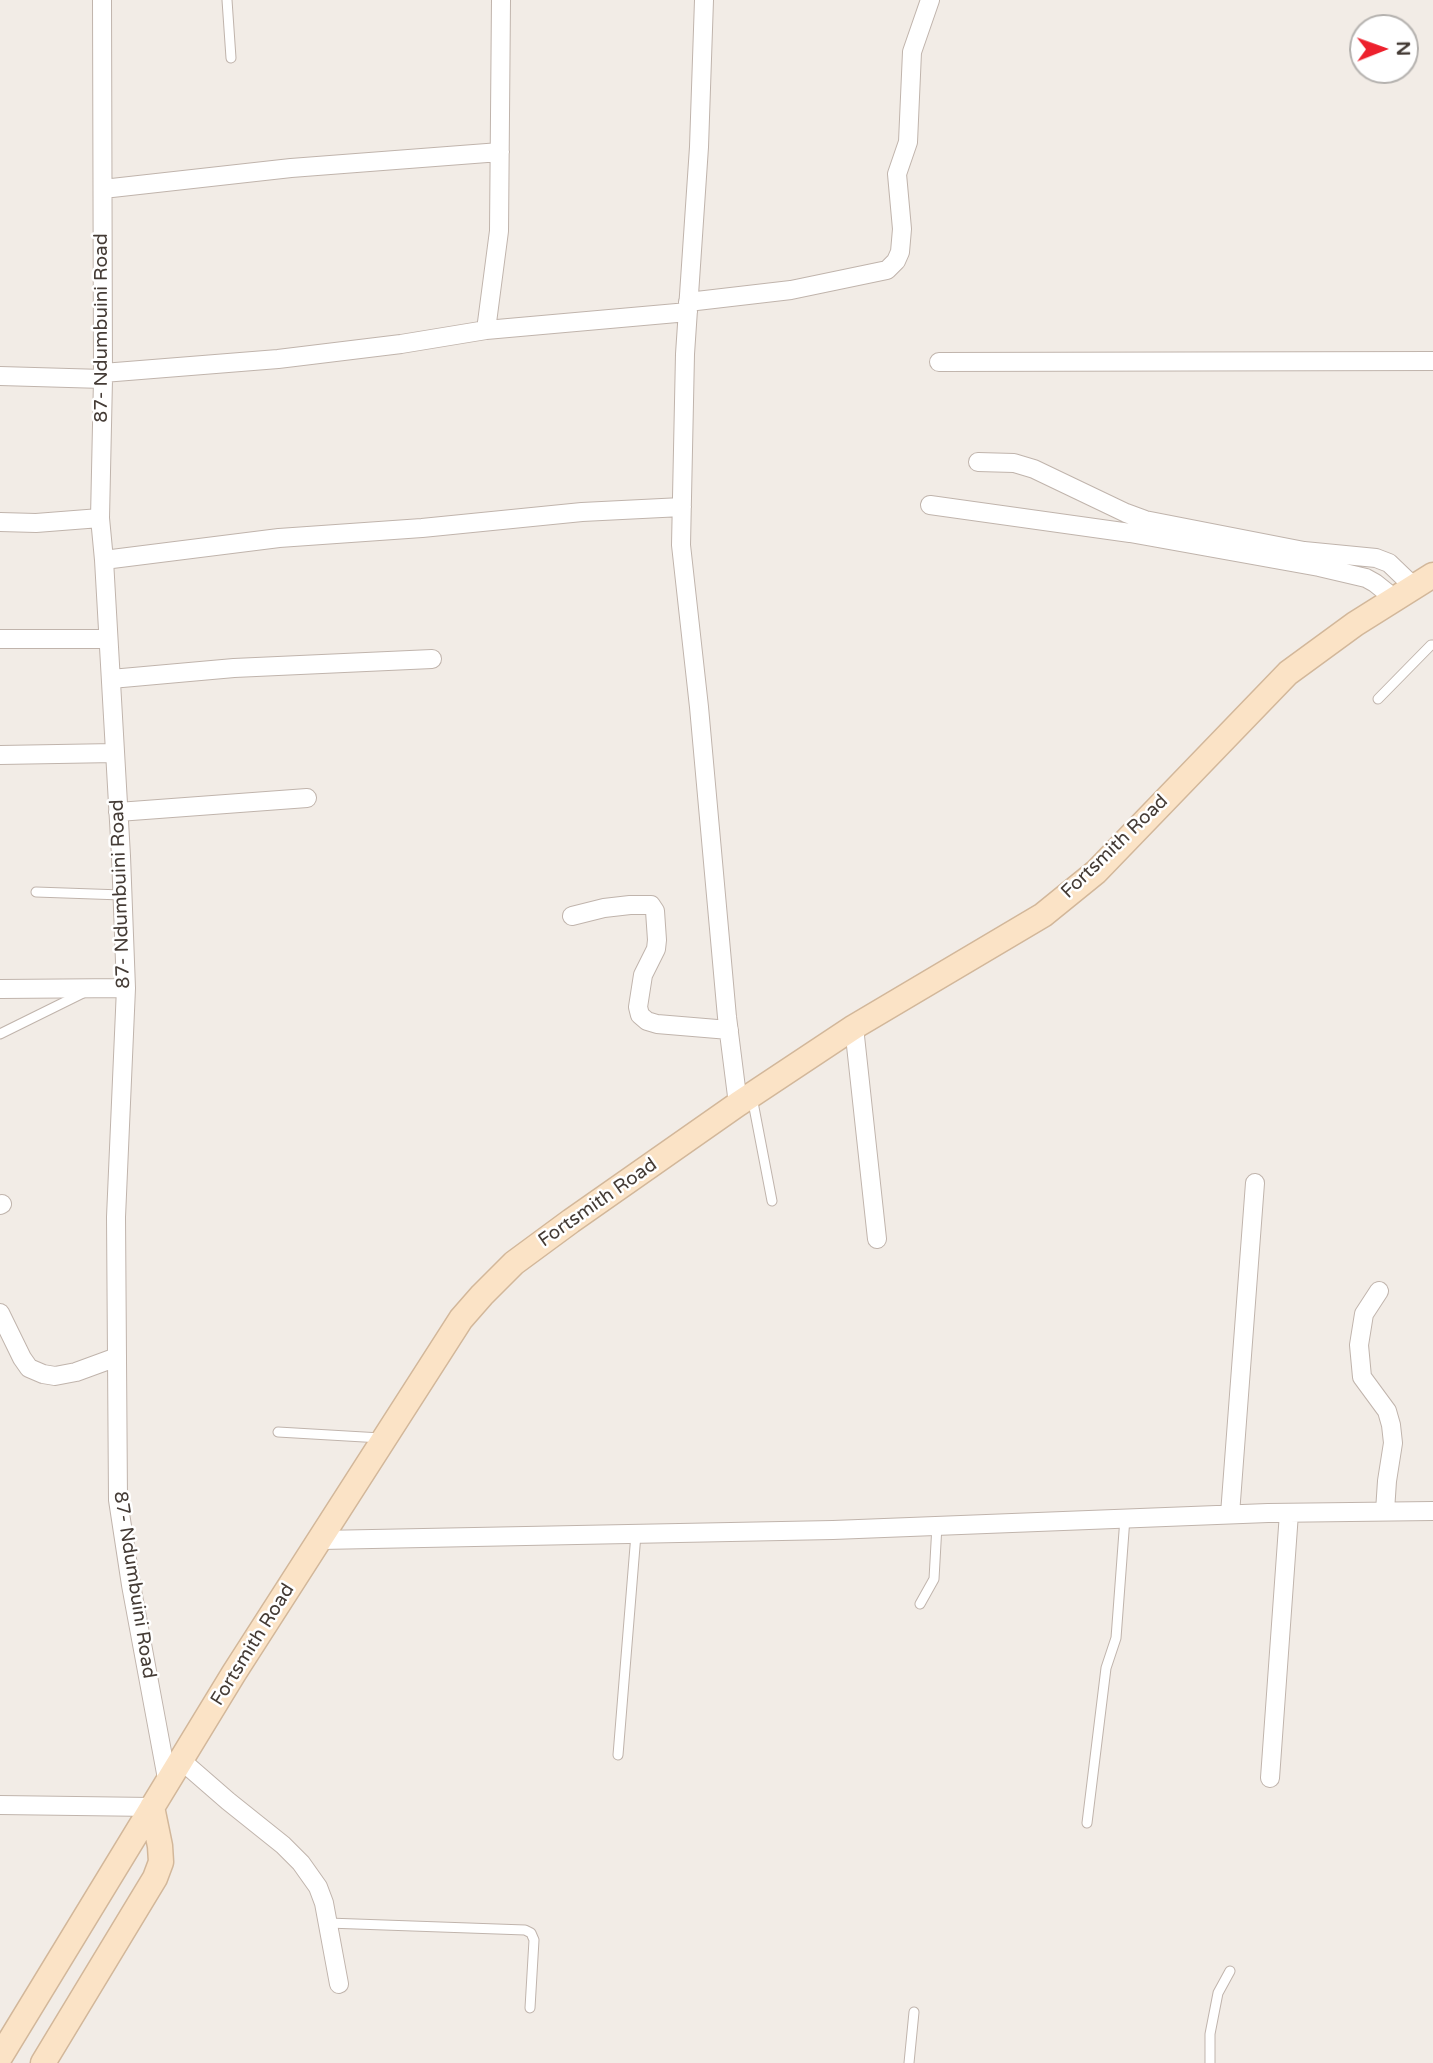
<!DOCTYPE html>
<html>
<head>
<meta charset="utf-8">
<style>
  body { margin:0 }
  #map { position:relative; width:1433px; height:2063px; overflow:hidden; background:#f2ece6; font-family:"Varela Round",sans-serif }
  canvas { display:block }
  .north { position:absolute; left:1349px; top:14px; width:70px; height:70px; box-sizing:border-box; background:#fff; border:2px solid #b4b1ae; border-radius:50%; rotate:89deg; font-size:19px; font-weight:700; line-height:28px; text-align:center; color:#443b35 }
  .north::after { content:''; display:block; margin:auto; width:24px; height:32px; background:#ed212d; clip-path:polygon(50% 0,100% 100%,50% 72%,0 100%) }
</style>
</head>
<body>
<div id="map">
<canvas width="1433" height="2063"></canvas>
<div class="north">N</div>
</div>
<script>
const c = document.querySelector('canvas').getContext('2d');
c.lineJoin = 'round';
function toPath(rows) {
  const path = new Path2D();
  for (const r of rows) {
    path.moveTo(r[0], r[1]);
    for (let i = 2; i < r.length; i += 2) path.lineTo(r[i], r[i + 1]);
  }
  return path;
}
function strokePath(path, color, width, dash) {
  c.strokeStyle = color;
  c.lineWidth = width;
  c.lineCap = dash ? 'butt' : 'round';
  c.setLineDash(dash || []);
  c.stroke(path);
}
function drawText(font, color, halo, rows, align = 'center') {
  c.font = font + ' "Varela Round",sans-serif';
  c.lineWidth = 5;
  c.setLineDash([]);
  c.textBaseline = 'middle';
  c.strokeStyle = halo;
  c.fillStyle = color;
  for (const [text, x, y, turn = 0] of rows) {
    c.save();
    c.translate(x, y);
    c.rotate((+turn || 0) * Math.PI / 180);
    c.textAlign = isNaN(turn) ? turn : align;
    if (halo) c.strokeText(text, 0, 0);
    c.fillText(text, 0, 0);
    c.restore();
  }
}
const lane = toPath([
  [227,0,231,58],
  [1378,699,1431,645,1433,645],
  [36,892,122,895],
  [0,1034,83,993],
  [752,1097,772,1201],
  [278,1432,381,1438],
  [920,1604,934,1579,937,1525],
  [618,1755,636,1534],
  [1087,1823,1106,1668,1116,1638,1125,1518],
  [328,1923,525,1930,531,1933,534,1940,530,2008],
  [909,2063,914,2012],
  [1210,2063,1210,2034,1218,1993,1230,1971]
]);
const street = toPath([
  [102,0,103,379,100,518,104,560,121,856,126,988,116,1217,118,1500,131,1585,168,1784],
  [704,0,699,147,685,354,681,545,699,707,727,1017,738,1104],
  [103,189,291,168,500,152],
  [688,302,791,290,887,270,896,261,900,252,902,229,897,174,908,142,912,52,930,0],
  [486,330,499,231,501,0],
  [939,362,1433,361],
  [103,373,278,359,401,344,486,330,688,312],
  [0,376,103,379],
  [978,462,1014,463,1034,469,1126,513,1145,520,1304,551,1376,558,1389,563,1414,587],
  [930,505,1130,533,1319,567,1366,578,1375,583,1395,599],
  [0,522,36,523,100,518],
  [104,560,279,538,422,528,582,512,682,507],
  [0,639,108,639],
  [111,679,234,668,432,659],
  [0,755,115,753],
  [118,812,307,798],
  [572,916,604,908,630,905,651,905,655,911,657,940,656,949,643,975,638,1007,640,1015,647,1021,657,1024,729,1030],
  [0,989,126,988],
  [854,1027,877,1239],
  [0,1205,2,1204],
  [1379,1291,1364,1314,1359,1345,1362,1377,1387,1411,1391,1425,1393,1443,1387,1481,1385,1511],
  [0,1313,22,1358,29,1368,43,1374,55,1376,76,1372,117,1357],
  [1230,1514,1255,1183],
  [321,1540,833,1530,1268,1513,1433,1511],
  [182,1761,228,1801,283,1845,301,1863,318,1887,324,1903,339,1984],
  [1270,1778,1289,1513],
  [0,1805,152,1807]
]);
const secondary = toPath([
  [0,2057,234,1673,461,1319,482,1295,514,1263,571,1221,738,1104,854,1027,1043,915,1096,872,1288,673,1355,624,1433,575],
  [43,2063,155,1878,161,1862,160,1846,152,1807]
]);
strokePath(lane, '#c0b4ac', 11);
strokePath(street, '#c0b4ac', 20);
strokePath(secondary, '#d2b79a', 27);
strokePath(lane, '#fff', 9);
strokePath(street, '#fff', 18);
strokePath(secondary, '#fbe3c6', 24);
drawText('19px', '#443b35', '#fff', [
  ["87- Ndumbuini Road",102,328,-90],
  ["Fortsmith Road",1115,847,-44],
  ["87- Ndumbuini Road",121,894,-92],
  ["Fortsmith Road",598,1203,-35],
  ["87- Ndumbuini Road",134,1585,81],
  ["Fortsmith Road",253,1645,-58]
]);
</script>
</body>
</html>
